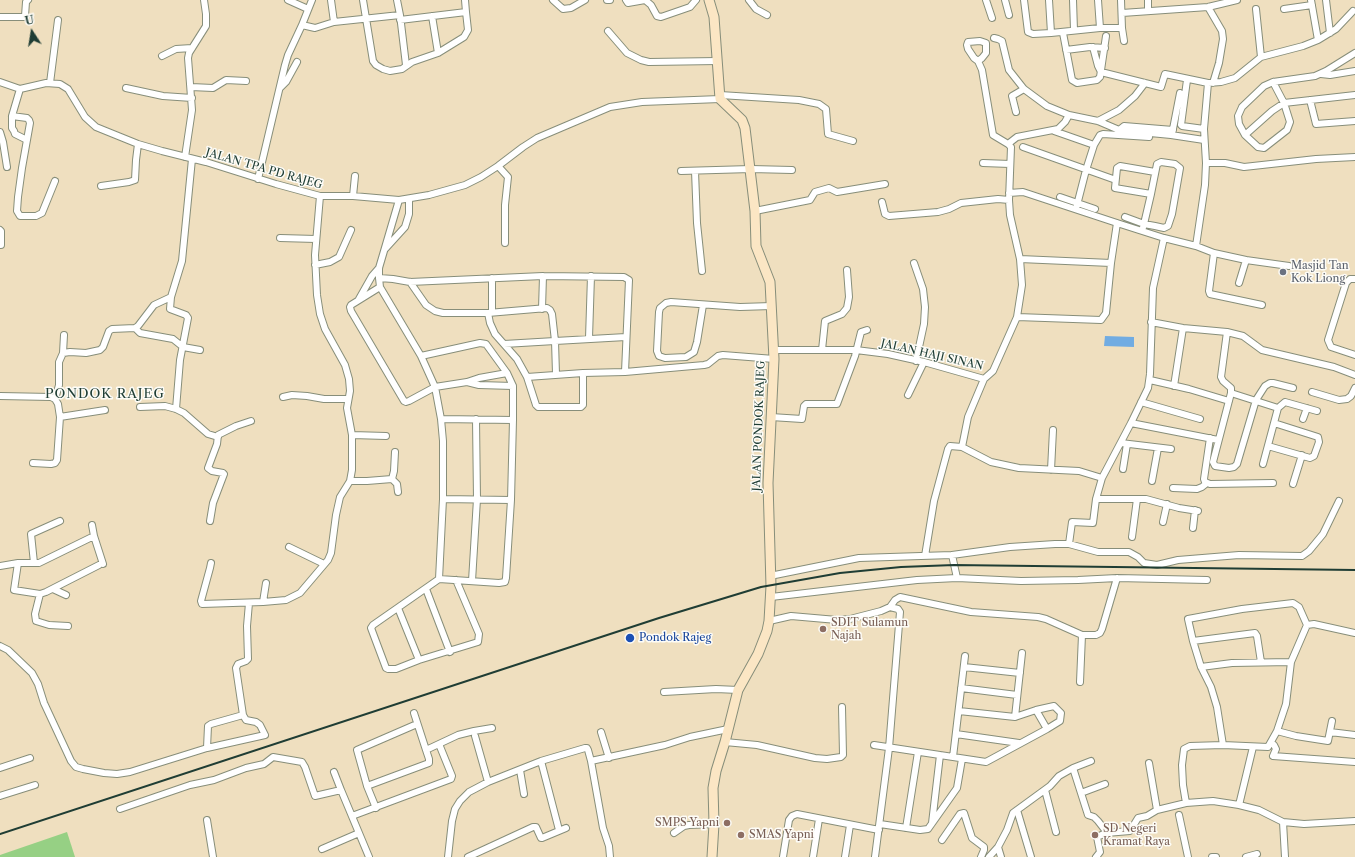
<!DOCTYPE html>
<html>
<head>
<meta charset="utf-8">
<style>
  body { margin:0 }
  #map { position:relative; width:1355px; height:857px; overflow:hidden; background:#efdfbf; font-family:"Libre Caslon Text",serif }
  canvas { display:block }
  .north { position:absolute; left:12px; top:12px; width:40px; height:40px; -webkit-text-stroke:3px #fdfcf7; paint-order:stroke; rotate:348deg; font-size:11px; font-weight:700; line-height:16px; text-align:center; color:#1f3d34 }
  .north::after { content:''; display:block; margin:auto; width:14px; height:18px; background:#1f3d34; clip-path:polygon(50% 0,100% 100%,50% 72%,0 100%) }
</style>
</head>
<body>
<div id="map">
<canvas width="1355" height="857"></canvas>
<div class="north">U</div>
</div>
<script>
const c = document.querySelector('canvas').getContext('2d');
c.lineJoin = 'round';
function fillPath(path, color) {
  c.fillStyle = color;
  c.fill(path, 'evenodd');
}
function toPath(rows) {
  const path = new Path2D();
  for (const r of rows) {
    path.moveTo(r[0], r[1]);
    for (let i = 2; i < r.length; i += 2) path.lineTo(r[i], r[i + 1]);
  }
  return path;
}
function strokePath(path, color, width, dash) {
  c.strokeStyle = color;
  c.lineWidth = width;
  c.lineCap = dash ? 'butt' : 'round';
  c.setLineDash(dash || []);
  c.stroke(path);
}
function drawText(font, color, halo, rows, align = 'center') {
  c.font = font + ' "Libre Caslon Text",serif';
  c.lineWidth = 3;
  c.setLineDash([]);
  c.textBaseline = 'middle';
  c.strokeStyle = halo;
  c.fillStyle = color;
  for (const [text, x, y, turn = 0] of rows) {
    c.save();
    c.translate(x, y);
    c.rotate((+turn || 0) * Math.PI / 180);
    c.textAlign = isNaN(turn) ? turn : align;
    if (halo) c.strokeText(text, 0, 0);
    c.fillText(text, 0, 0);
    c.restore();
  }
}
fillPath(toPath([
  [67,832,75,857,0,857,0,855]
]), '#96d084');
fillPath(toPath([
  [1105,336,1134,337,1134,347,1104,346]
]), '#71ace2');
const minor = toPath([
  [288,0,308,9],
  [331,0,334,22],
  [363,0,373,61,376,65,383,69,390,71,402,69,412,62,438,53,464,37,468,30,466,12],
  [397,0,400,15],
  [553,0,563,9,571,8,585,0],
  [607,0,610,0],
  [626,0,628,3,645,0],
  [645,0,651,5,657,16,661,17,690,7,696,0],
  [749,0,756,9,767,15],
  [986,0,992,18],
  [1005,0,1009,15],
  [1024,0,1028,32,1033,34,1051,33],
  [1049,0,1051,33,1100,28],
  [1073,0,1074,30],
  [1098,0,1100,28,1122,28,1121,0],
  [1148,0,1148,10],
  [1311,0,1318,40],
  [1326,0,1330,33],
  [1208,7,1222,31,1223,39,1219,63,1213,83],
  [1256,9,1261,57],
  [1284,9,1312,5],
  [1122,13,1208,7,1237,0],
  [432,16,438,53],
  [0,17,24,17,25,16,26,2,28,0],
  [400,20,466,12,465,0],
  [302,25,312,0],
  [1122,28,1124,41],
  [608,31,627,53,641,60,649,62,718,61],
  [1063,33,1072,80,1077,83,1097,80,1100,77,1106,36],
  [994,38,998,39,1002,41,1009,70,1024,89,1047,106,1069,115,1098,121,1119,130,1171,135,1204,140],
  [1093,47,1098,66,1101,72,1161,87,1165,74,1208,83],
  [1066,50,1090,47,1105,48],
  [162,56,176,49,192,48],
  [1321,74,1330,75,1355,71],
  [1187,80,1181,125,1182,126,1204,129],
  [0,82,20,89,46,83,60,84,68,89,85,117,96,127,138,144,162,151,206,162,276,184,320,196,353,196,399,200,429,195,465,185,481,177,498,166,523,147,537,138,610,107,642,102,720,99],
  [1273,82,1284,103,1290,122,1287,130,1264,148,1258,147,1245,135,1239,124,1238,116,1242,107,1264,86,1273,82,1315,76,1326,71,1355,53],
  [50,83,58,20],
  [191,87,213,88,226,80,246,81],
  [126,88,163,96,192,98],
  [280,88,286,82,297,62],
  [20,89,12,116,27,118,29,120,30,123,22,168,18,197,17,211,20,216,36,216,42,213,55,181],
  [720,95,799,100,819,104,826,109,828,134,853,141],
  [1310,100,1316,124,1355,121],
  [1016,112,1012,96,1024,89],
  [12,116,12,128,14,131,15,134,27,140],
  [1098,121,1119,110,1135,96,1145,83],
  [1119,130,1124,126,1173,130],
  [1054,131,1094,145],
  [0,132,3,142,7,167],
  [1172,134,1180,93],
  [1245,135,1272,111,1284,103,1355,95],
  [1008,144,1017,137,1058,129,1065,122,1069,115],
  [1023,147,1113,179],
  [185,157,192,110,188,58,189,53,206,26,206,14,204,0],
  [983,163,1010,164],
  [1206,163,1204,129,1208,83,1221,82,1235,78,1261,57,1303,46,1318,40,1336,29,1353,11],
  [498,166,508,177,505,205,505,243],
  [681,171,751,169,792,170],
  [695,171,697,223,702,271],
  [258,179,285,65,288,55,302,25,315,28,334,22,400,15,406,65],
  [101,186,129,182,135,180,136,160,138,144],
  [1009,193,1023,192,1117,223,1164,238,1196,246,1205,185,1206,163,1225,163,1244,167,1316,159,1355,157],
  [1151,194,1115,188,1117,168,1120,166,1155,172],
  [353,196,355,176],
  [1060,197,1095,209],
  [399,200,379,268,379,278,380,287,421,356,435,387,441,419,443,441,443,499,439,579],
  [882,202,885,214,889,216,938,212,949,209,961,203,998,199,1009,200],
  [1076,209,1086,170,1094,145,1100,135,1103,134,1149,137],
  [755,211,810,200,815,192,829,188,837,192,885,184],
  [1125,217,1144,224,1155,226,1164,228,1168,226,1172,214,1180,168,1175,164,1161,162,1157,164,1151,194,1144,224,1142,231],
  [0,230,1,231,1,245],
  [280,238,316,239],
  [1196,246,1214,253,1209,291,1210,294,1262,305],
  [385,249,405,227,409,214,409,199],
  [1214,253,1246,260,1239,283],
  [1020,259,1111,263],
  [1246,260,1289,266],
  [914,263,923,289,925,307,924,324,916,361],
  [315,265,330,262,339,257,351,230],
  [379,278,393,279,410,282,543,276,624,277,629,280,625,372,583,373,583,405,581,407,538,407,536,405,527,377,517,359,495,334,490,323,488,313],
  [492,278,492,312],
  [1355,279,1350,279,1346,283,1328,340,1331,347,1355,355],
  [410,282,426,305,435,311,443,313,488,313,547,308,550,310,552,314,555,341,626,337],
  [380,287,351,305,350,307,351,311,404,401,406,402,409,401,435,387,467,382,479,378,507,373],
  [171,297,170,309,186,315,188,318,180,360,176,409],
  [359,299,372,276,379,268],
  [703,305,697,342,694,352,686,357,665,358,659,356,657,351,659,312,660,308,666,303,671,302,740,307,772,306],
  [542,309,543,276],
  [1017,317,1101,320,1106,313,1111,263,1117,223],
  [1151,322,1183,328,1227,332,1243,336,1262,350,1334,367,1355,375],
  [135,328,140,333,173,339,183,347,200,350],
  [1227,332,1221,377,1223,381,1231,388,1231,393,1278,408,1285,402,1317,411],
  [589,338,591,276],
  [504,344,555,341,556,374],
  [774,350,856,350,888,354,924,362,984,379,993,371,1017,317,1022,285,1020,259,1010,215,1009,200,1011,147,1008,144,993,135,982,70,978,61,974,58,968,49,967,45,968,42,980,41,986,43,986,53,982,58,978,61],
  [822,350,825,321,842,314,847,308,849,297,847,270],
  [63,353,64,335],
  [421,356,480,343,486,344,507,373,513,386,513,420],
  [625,372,704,365,708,364,718,356,723,355,774,359],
  [527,377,583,373],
  [984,379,968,417,962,447,991,462,1019,468,1079,471,1102,478],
  [1150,380,1189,389,1229,401],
  [467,382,479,385,513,386],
  [1174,386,1183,328],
  [1312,392,1339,400,1347,399,1351,396,1355,388],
  [1231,393,1213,462,1215,466,1229,468,1234,467,1237,464,1256,400,1265,386,1270,383,1273,383,1293,388],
  [908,395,924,362],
  [0,396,51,397,55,399,58,404,60,417,57,460,55,463,51,464,33,463],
  [283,397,292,395,307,396,324,399,348,399],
  [55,399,59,385,59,362,63,353,70,352,86,353,100,350,103,347,109,331,112,329,135,328,138,326,154,305,171,297,182,261,192,159],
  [1141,402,1200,419],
  [140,407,165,406,176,409,184,413,208,434,218,437],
  [60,417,105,410],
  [771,417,802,419,804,406,806,404,837,404,855,356,861,332,867,330],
  [441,419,513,420,511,500,506,578,505,582,499,583,439,579,373,625,371,628,386,668,388,669,396,669,419,660,478,642,479,634,456,580],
  [1303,419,1307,408],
  [1131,423,1218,440],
  [352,435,386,436],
  [1210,438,1204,479,1205,482,1210,484,1273,483],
  [1121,443,1171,449],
  [1268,446,1310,458,1314,456,1319,442,1318,437,1274,423],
  [1263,464,1278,408],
  [1123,469,1127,444],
  [1051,470,1053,430],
  [392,479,394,471,395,452],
  [350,481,367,481,392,479,397,484,398,492],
  [1152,481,1158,448],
  [1293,484,1302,455],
  [1173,488,1197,489,1202,487,1207,483],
  [443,499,511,500],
  [1096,499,1146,499,1179,508,1198,511],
  [210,521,213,503,224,474,223,473,212,471,208,468,217,444,218,435,236,426,251,421],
  [1163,522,1167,504],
  [92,525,94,536],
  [1193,528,1195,510],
  [1132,537,1137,499],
  [1069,544,1072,522,1093,523,1096,499,1102,478,1131,423,1148,388,1150,374,1153,288,1164,238],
  [289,547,324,564],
  [952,555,957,578,1021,581,1078,580,1117,578,1207,580],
  [925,556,934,501,948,449,950,446,962,447],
  [18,563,14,590,40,594,46,592,99,565],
  [34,563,31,534,60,521],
  [211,563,210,568,201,601,202,604,263,602,286,600,300,593,328,560,331,553,336,515,340,497,350,481,352,470,352,435,347,408,350,391,349,379,345,365,325,329,320,314,317,295,315,255,320,196],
  [0,566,18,563,39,563,94,536,103,564],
  [770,576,859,558,952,555,1010,547,1055,544,1069,544,1098,552,1129,552,1138,557,1144,563,1157,565,1178,560,1239,555,1302,556,1309,551,1323,534,1339,501],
  [472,581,477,499,476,419],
  [53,589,66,595],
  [426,589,450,652],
  [40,594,35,614,36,621,49,625,68,626],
  [771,597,917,580,957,578],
  [263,602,266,583],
  [398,608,419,660],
  [769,621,791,616,837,620,850,619,881,611,890,607,895,600,900,597,971,612,1038,617,1046,619,1082,635,1080,682],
  [1082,635,1096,635,1100,633,1102,629,1117,578],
  [1193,641,1255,633,1257,636,1261,662],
  [0,646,8,650,32,673,38,684,44,703,71,761,76,767,83,769,104,773,117,774,130,772,207,748,265,735,260,725,256,722,246,720,243,715,236,668,238,664,246,661,248,659,247,626,249,603],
  [964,667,1020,673],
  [1201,667,1232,663,1291,662],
  [961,688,1017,695],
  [664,692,716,689,738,690],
  [959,711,1015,717,1036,710],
  [414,713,426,750],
  [1015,717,1022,653],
  [1277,731,1296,736,1328,741,1332,721],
  [601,732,609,758],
  [1330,732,1355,735],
  [956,734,1019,743],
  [475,736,488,782],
  [725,742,757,745,815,758,827,759,841,757,843,755,842,707],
  [1271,743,1274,745,1276,749,1273,756,1355,762],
  [874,745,986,762,1047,729,1036,710,1054,706,1061,713,1060,721,1047,729],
  [1223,745,1217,707,1211,687,1201,667,1193,641,1188,619,1242,609,1293,603,1299,607,1307,625],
  [207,748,208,726,211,724,243,715],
  [953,757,965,656],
  [541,761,559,830],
  [591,761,603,828,609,846,610,857],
  [1149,763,1157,810],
  [0,768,30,758],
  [1073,768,1091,761],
  [520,770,524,794],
  [334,772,341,790],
  [367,786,429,763,429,759,426,750,458,735,474,731,492,728],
  [1045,790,1056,832],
  [1081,793,1105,784],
  [0,796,35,785],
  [1186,803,1183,785,1182,765,1184,749,1190,746,1223,745,1268,747,1277,731,1286,704,1291,662,1307,625,1314,624,1355,633],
  [1239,805,1253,747],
  [376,808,367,786,357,750,417,724],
  [120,809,190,785,214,780,246,768,264,764,273,757,302,762,305,767,315,796,341,790,369,857],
  [1017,810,1031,857],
  [1179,815,1188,857],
  [352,816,451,779,452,776,439,744],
  [207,820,213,857],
  [1283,822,1285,857],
  [932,823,940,755],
  [880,824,920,830,928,829,957,788,962,759],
  [906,828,918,752],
  [674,833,684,826,689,825,714,824],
  [942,840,960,814,964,813,972,838,984,847,984,850,981,857],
  [322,849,359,833],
  [448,857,452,821,455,809,460,801,469,792,488,782,541,761,585,748,587,748,588,750,591,761,665,745,690,737,728,729],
  [468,857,533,827,536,827,541,838,542,838,566,828],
  [783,857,789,820,792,816,797,814,879,830],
  [813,857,819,819],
  [845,857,850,825],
  [875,857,889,748,900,612,898,609,890,607],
  [989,857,998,847],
  [1001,857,998,847,1007,830,1013,813,1050,786,1059,776,1073,768,1088,815,1094,817,1098,821,1105,830,1106,833],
  [1096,857,1100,852,1097,837,1106,833,1130,831,1138,818,1147,816,1157,810,1186,803,1213,801,1239,805,1259,810,1283,822,1304,824,1355,821],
  [1212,857,1216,857],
  [1246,857,1257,854]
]);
const secondary = toPath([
  [709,0,714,17,720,99,742,120,745,128,755,211,756,246,770,282,774,359,768,483,771,586,769,621,767,631,758,654,738,690,725,742,716,771,713,788,714,824,712,857]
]);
strokePath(minor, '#878e7a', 8);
strokePath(secondary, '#878e7a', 11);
strokePath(minor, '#fff', 6);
strokePath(secondary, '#fbe6c4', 9);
strokePath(toPath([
  [0,834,659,618,761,587,840,573,901,567,954,565,1355,570]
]), '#1f3d34', 2);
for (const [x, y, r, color] of [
  [1283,272,4,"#6b7280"],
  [823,629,4,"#8d6e63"],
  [630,638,5,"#1a4fb4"],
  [727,823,4,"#8d6e63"],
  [741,835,4,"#8d6e63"],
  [1095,835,4,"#8d6e63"]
]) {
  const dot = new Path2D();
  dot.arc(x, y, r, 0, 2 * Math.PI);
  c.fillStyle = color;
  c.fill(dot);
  strokePath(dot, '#fdfcf7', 1.5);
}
drawText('11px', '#1f3d34', '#fdfcf7', [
  ["JALAN TPA PD RAJEG",264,169,16],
  ["JALAN HAJI SINAN",932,355,13],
  ["JALAN PONDOK RAJEG",759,426,-88]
]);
drawText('11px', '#5b616d', '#fdfcf7', [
  ["Masjid Tan",1291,266],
  ["Kok Liong",1291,279]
], 'left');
drawText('11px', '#785e54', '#fdfcf7', [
  ["SDIT Sulamun",831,623],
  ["Najah",831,636],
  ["SMPS Yapni",719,823,"right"],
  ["SD Negeri",1103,829],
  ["Kramat Raya",1103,842],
  ["SMAS Yapni",749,835]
], 'left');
drawText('11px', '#164399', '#fdfcf7', [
  ["Pondok Rajeg",639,638]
], 'left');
c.letterSpacing = '1px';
drawText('13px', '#1f3d34', '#fdfcf7', [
  ["PONDOK RAJEG",105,394]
]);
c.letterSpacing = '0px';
</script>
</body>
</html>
